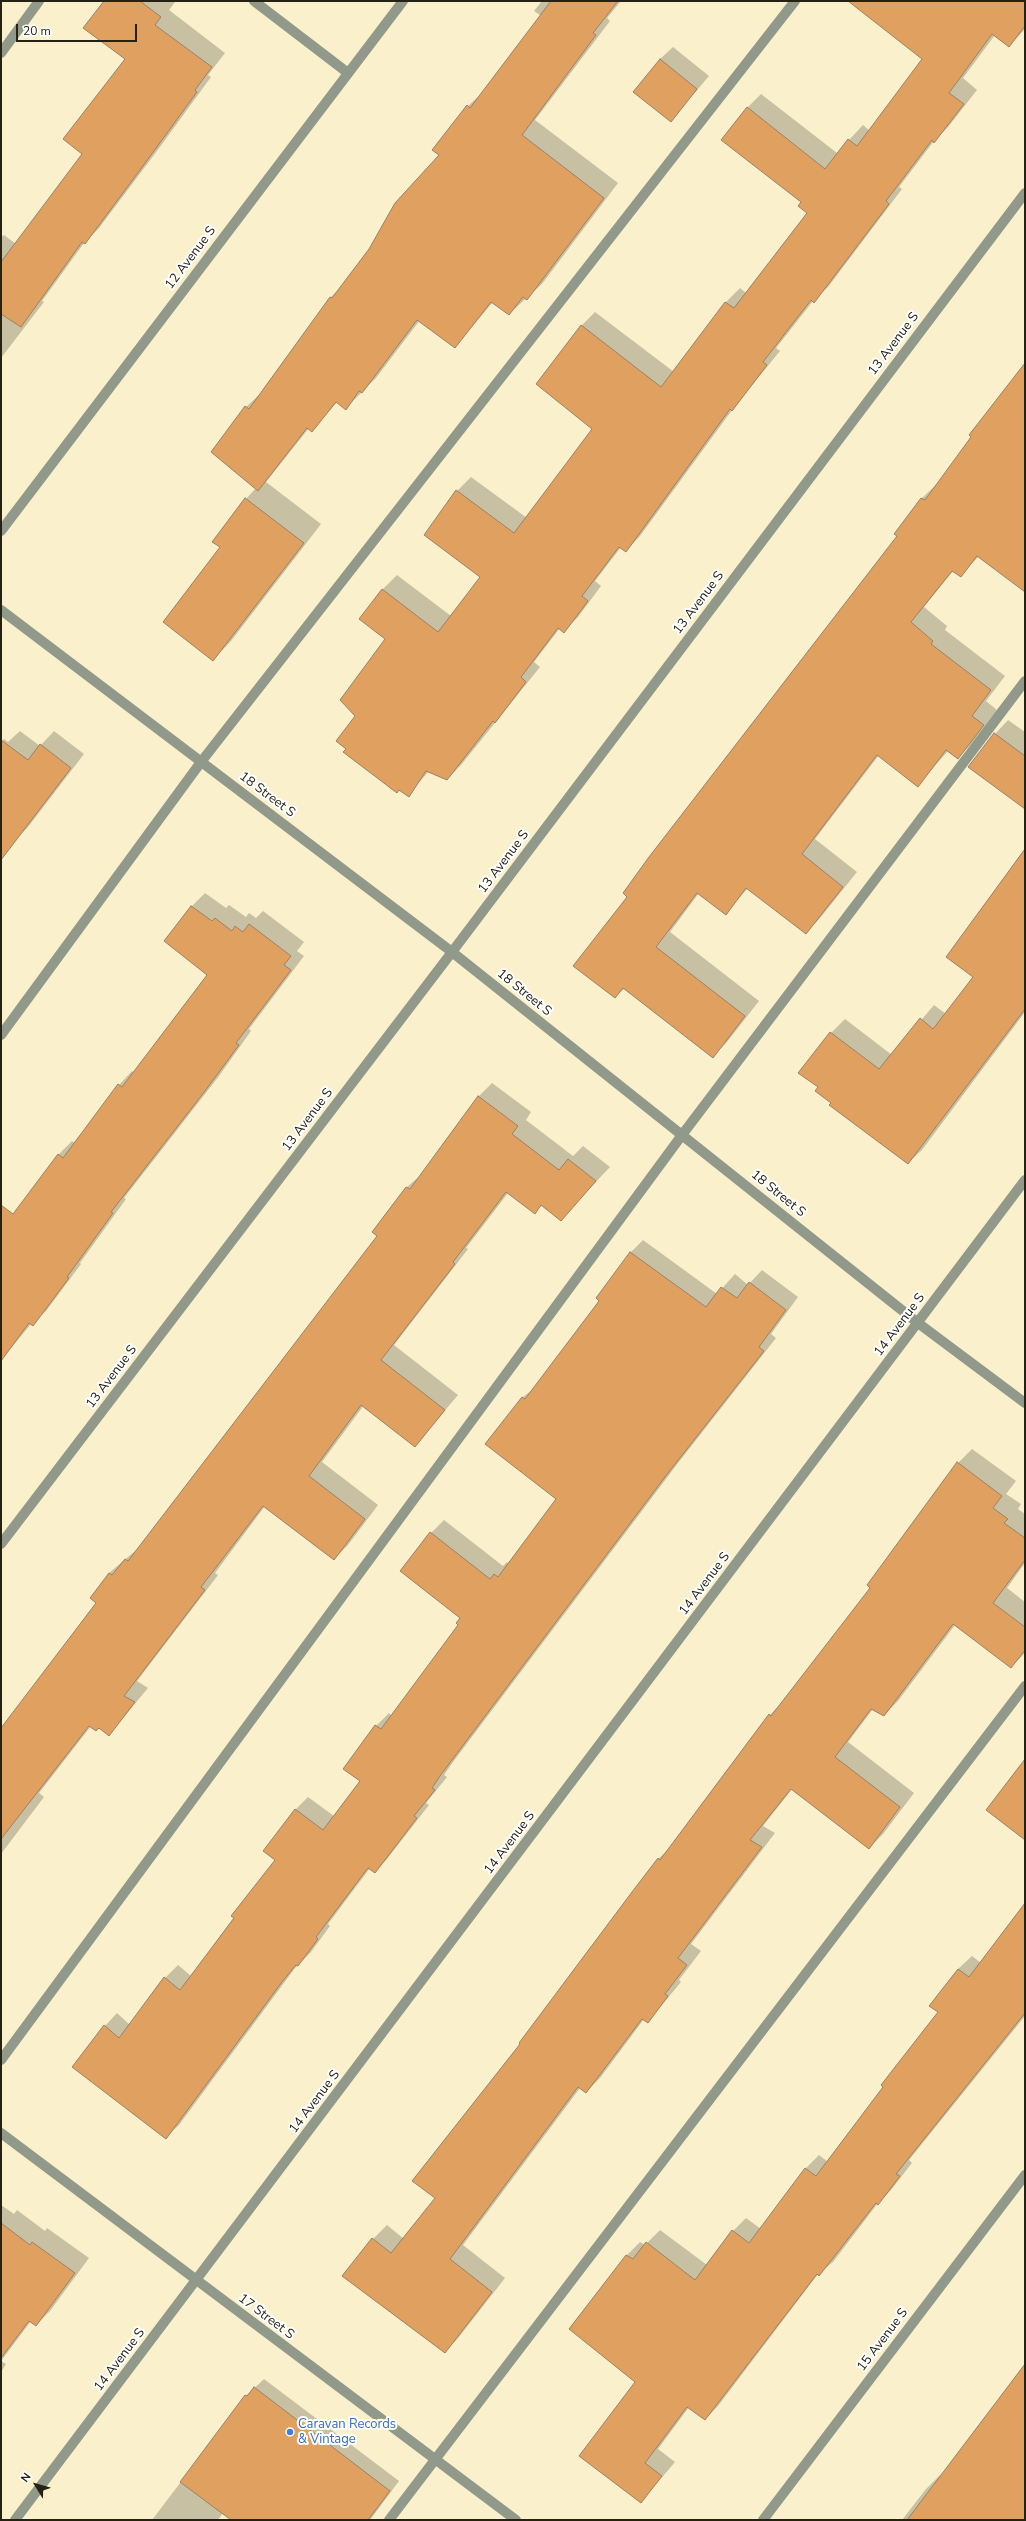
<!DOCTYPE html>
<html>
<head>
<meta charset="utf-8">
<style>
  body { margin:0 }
  #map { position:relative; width:1026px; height:2521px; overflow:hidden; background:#faf0cb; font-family:"Nunito Sans",sans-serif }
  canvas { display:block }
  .frame { position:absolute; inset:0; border:2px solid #252214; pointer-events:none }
  .north { position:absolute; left:16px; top:2465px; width:40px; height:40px; -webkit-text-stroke:3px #fff; paint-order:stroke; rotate:307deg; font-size:11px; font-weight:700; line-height:16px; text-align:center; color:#252214 }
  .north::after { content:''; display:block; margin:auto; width:14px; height:18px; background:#252214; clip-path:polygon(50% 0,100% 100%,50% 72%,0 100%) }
  .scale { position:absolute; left:16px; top:24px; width:121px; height:18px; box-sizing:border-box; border:2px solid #252214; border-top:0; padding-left:5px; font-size:12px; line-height:14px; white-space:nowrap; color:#252214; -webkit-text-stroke:3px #fff; paint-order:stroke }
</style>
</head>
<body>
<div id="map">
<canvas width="1026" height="2521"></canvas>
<div class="frame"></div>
<div class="north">N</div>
<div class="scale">20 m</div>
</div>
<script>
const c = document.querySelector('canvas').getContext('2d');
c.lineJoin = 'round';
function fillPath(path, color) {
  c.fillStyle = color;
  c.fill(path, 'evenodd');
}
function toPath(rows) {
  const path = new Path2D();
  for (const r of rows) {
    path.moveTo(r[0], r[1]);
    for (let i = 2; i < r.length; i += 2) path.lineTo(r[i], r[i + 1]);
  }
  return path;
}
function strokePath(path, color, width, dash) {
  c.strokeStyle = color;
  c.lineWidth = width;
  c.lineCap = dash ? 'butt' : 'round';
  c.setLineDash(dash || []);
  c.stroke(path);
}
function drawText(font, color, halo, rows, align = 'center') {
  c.font = font + ' "Nunito Sans",sans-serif';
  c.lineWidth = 4;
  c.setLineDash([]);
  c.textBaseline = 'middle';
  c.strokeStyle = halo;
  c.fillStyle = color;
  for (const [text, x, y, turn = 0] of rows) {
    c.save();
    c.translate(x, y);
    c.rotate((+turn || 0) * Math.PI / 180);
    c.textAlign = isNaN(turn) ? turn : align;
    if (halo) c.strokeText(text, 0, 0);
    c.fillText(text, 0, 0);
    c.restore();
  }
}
fillPath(toPath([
  [105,1,173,1,175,2,169,10,225,53,208,75,211,77,157,151,99,228,84,243,42,301,44,302,1,358,1,237,4,235,16,244,84,154,127,59],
  [542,1,621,1,607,18,610,21,535,120,618,183,542,284,509,314,493,302,455,347,420,320,376,378,346,408,337,402,312,431,309,428,266,482,321,524,231,641,213,660,221,547,246,499,256,488,246,407,261,393,331,297,344,284,441,155,434,150,468,106,483,92,541,16,534,11],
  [885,1,1025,1,1025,29,1009,46,995,35,963,78,977,90,948,127,934,141,899,187,902,189,828,287,813,301,776,348,780,351,735,406,640,536,626,551,621,547,595,581,601,586,578,617,564,631,560,628,534,662,540,667,461,765,447,779,429,771,408,795,347,749,357,716,386,639,360,619,383,589,397,575,451,616,481,577,457,491,471,477,527,518,594,429,581,326,595,312,674,372,726,302,740,288,746,293,808,213,747,108,761,94,837,153,863,125,870,131,924,59],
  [673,47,709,76,671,121,660,59],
  [1025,365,1025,591,979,556,960,576,953,571,924,607,947,626,945,630,1005,676,986,701,997,710,972,743,958,758,948,751,918,785,879,755,815,839,857,872,820,918,806,933,748,888,726,913,699,893,670,932,759,1001,727,1042,713,1056,625,988,615,997,628,897,899,536,896,534,922,498,937,484],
  [1008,720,1025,732,1025,807,970,767,995,734],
  [20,731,40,746,54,731,84,754,28,827,15,840,1,835,1,742,4,739,8,742],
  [1025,848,1025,1012,922,1150,908,1163,832,1103,820,1087,831,1033,845,1019,892,1055,934,1005,946,1014,975,976,948,956],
  [205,893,226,908,229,905,246,917,249,913,256,918,263,911,304,942,297,951,304,956,249,1029,251,1031,219,1076,124,1198,126,1199,80,1263,81,1264,46,1311,31,1324,1,1360,1,1210,11,1218,59,1154,72,1141,75,1143,119,1085,132,1071,134,1073,208,975,166,941,192,906],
  [492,1083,531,1112,526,1120,573,1156,583,1146,610,1167,561,1219,542,1205,535,1212,508,1193,466,1248,468,1249,394,1345,458,1395,415,1446,364,1405,322,1462,378,1505,348,1545,334,1559,265,1506,215,1573,218,1575,137,1681,148,1688,109,1735,99,1727,91,1726,39,1793,44,1797,1,1854,1,1731,98,1603,109,1573,141,1546,378,1236,373,1232,407,1187,422,1174,478,1097],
  [643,1240,717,1294,735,1274,748,1285,762,1270,798,1297,771,1334,776,1338,678,1463,453,1762,444,1775,447,1777,426,1803,429,1805,387,1859,375,1872,370,1868,328,1924,330,1926,311,1952,295,1968,179,2125,166,2137,105,2026,117,2013,130,2025,165,1978,178,1965,191,1976,276,1860,295,1810,308,1797,334,1816,361,1780,376,1726,389,1713,392,1716,460,1625,461,1618,401,1571,431,1533,444,1520,503,1566,507,1562,509,1564,558,1498,487,1444,523,1397,537,1386,601,1301,630,1253],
  [972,1449,1016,1481,1006,1494,1021,1504,1018,1509,1025,1514,1025,1563,1007,1588,1025,1602,1025,1653,1011,1667,955,1625,898,1701,884,1715,873,1709,848,1742,914,1793,883,1834,869,1848,792,1789,763,1826,775,1833,691,1944,701,1951,679,1980,681,1982,648,2022,644,2019,600,2078,586,2092,580,2088,463,2245,505,2278,459,2337,445,2352,373,2239,387,2225,404,2239,436,2198,522,2044,658,1859,672,1846,770,1715,784,1700,872,1588,958,1463],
  [1025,1905,1025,2016,909,2160,912,2163,891,2190,878,2203,833,2262,818,2274,718,2406,705,2419,689,2407,658,2449,675,2462,641,2502,637,2382,570,2329,627,2255,640,2242,645,2245,660,2230,707,2265,733,2231,746,2218,761,2229,806,2168,819,2155,828,2162,939,2012,958,1969,972,1956,981,1963],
  [1,2205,14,2214,17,2210,45,2231,47,2228,89,2258,50,2311,36,2325,31,2321,1,2361,6,2364,1,2372],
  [1025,2364,1025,2520,902,2520,926,2489,940,2475,941,2476],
  [264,2379,399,2481,370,2520,232,2520,223,2513,218,2520,152,2520,246,2396]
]), '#0003');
const building = toPath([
  [104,1,140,1,161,17,155,25,212,67,195,90,197,92,143,166,85,244,82,242,21,327,1,314,1,262,82,154,63,139,125,59,83,28,104,1],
  [551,1,618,1,593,33,596,35,522,135,604,198,527,300,523,297,509,315,491,302,455,348,417,320,362,393,359,391,346,410,336,402,312,432,307,428,258,491,211,452,245,406,249,409,330,297,332,298,369,249,395,203,439,155,432,150,467,105,470,108,551,1],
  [848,1,1025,1,1025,26,1009,47,992,34,949,93,964,104,934,143,932,140,886,201,889,204,814,303,811,300,763,362,767,365,732,411,730,409,626,552,619,547,582,596,588,601,564,633,558,628,521,677,526,682,495,723,493,721,447,780,426,771,409,797,399,790,397,793,343,752,346,749,336,741,355,716,340,700,385,639,359,619,382,589,438,632,480,577,424,535,456,490,514,533,592,429,536,384,581,325,661,387,725,302,734,308,807,213,798,206,801,202,721,140,747,107,825,169,848,139,857,146,922,59,848,1],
  [660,59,697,89,671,122,633,92,660,59],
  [1025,363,1025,592,977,556,961,577,952,571,911,622,933,641,931,644,991,690,972,716,984,725,958,759,946,750,918,787,877,755,802,854,843,887,806,934,746,888,726,915,697,893,656,947,745,1016,713,1058,623,988,615,998,573,966,627,897,623,893,649,857,897,536,894,534,921,498,925,500,971,437,969,435,1025,363],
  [245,498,304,543,213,661,163,622,220,547,212,542,245,498],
  [994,733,1025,756,1025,809,968,767,994,733],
  [1,740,28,760,40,744,71,768,1,860,1,740],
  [1025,849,1025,1009,908,1164,829,1105,831,1103,815,1091,818,1087,798,1073,830,1032,879,1069,920,1018,933,1029,973,977,946,957,1025,849],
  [191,906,212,921,215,918,232,931,235,926,243,932,249,924,291,956,284,965,291,970,236,1043,239,1045,205,1091,111,1212,113,1213,67,1277,69,1278,33,1326,29,1323,1,1361,1,1205,13,1214,58,1154,63,1158,118,1084,122,1087,207,975,164,941,191,906],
  [478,1096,518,1126,512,1134,559,1170,568,1159,596,1181,561,1221,541,1205,535,1214,506,1192,453,1262,455,1264,381,1360,445,1410,415,1447,361,1405,309,1476,365,1519,334,1560,263,1506,201,1587,205,1590,124,1696,135,1702,109,1736,99,1728,96,1731,89,1726,1,1839,1,1728,96,1603,90,1598,109,1573,112,1575,125,1559,128,1561,377,1236,372,1232,406,1187,410,1189,478,1096],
  [630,1252,706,1307,721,1287,737,1298,749,1282,786,1310,759,1347,764,1351,665,1477,440,1776,432,1788,435,1790,414,1816,417,1818,375,1873,368,1868,316,1937,318,1939,298,1966,296,1965,282,1982,166,2139,72,2067,104,2025,119,2038,164,1977,180,1990,234,1918,231,1916,275,1860,263,1851,295,1809,323,1830,360,1781,343,1769,375,1725,381,1729,458,1625,456,1623,460,1618,400,1571,430,1532,490,1579,494,1574,498,1577,556,1499,485,1444,522,1397,525,1399,599,1301,596,1298,630,1252],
  [957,1462,1002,1496,993,1508,1008,1519,1004,1523,1025,1538,1025,1560,993,1603,1025,1627,1025,1650,1011,1668,953,1624,884,1716,871,1709,835,1757,900,1807,869,1849,791,1789,750,1840,762,1847,678,1958,687,1965,665,1994,668,1996,648,2023,642,2019,586,2093,578,2087,450,2259,492,2292,445,2353,342,2276,372,2238,391,2253,435,2198,412,2181,520,2044,519,2043,632,1892,658,1858,660,1860,769,1714,771,1716,870,1588,867,1585,957,1462],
  [1025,1759,1025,1840,986,1810,1025,1759],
  [1025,1903,1025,2013,896,2174,900,2176,878,2205,876,2203,819,2276,817,2274,705,2420,687,2407,645,2463,662,2476,641,2503,579,2456,635,2382,569,2329,626,2255,633,2259,646,2242,695,2280,732,2230,749,2243,805,2168,816,2176,883,2087,881,2085,938,2012,929,2006,958,1969,969,1977,1025,1903],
  [1,2223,30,2245,32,2242,75,2273,36,2326,29,2321,1,2358,1,2223],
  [1025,2364,1025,2520,907,2520,1025,2364],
  [254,2387,390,2491,368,2520,231,2520,180,2482,245,2395,247,2396,254,2387]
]);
fillPath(building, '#e0a05f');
strokePath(building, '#9b8067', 1);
strokePath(toPath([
  [1,53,39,1],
  [1,1035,201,762,795,1],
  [1,2060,682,1135,1025,681],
  [389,2520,1025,1686]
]), '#91998a', 10);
strokePath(toPath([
  [254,1,348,73],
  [1,531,403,1],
  [1,610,452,952,918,1323,1025,1403],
  [1,1544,452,952,1025,193],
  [1,2133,516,2520],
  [15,2520,1025,1180],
  [763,2520,1025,2175]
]), '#91998a', 10);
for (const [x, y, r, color] of [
  [290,2432,4,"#3f7fe0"]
]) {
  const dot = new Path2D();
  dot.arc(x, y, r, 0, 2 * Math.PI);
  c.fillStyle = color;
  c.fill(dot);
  strokePath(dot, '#fff', 1.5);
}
drawText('13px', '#252214', '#fff', [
  ["12 Avenue S",191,258,-53],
  ["13 Avenue S",894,344,-53],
  ["13 Avenue S",699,603,-53],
  ["18 Street S",267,795,37],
  ["13 Avenue S",504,862,-53],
  ["18 Street S",524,993,39],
  ["13 Avenue S",308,1120,-53],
  ["18 Street S",778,1194,39],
  ["14 Avenue S",900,1325,-53],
  ["13 Avenue S",112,1377,-53],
  ["14 Avenue S",705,1584,-53],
  ["14 Avenue S",510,1843,-53],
  ["14 Avenue S",315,2102,-53],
  ["17 Street S",266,2317,37],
  ["15 Avenue S",883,2340,-53],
  ["14 Avenue S",120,2360,-53]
]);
drawText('13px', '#366cbe', '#fff', [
  ["Caravan Records",298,2425],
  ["& Vintage",298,2440]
], 'left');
</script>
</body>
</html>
